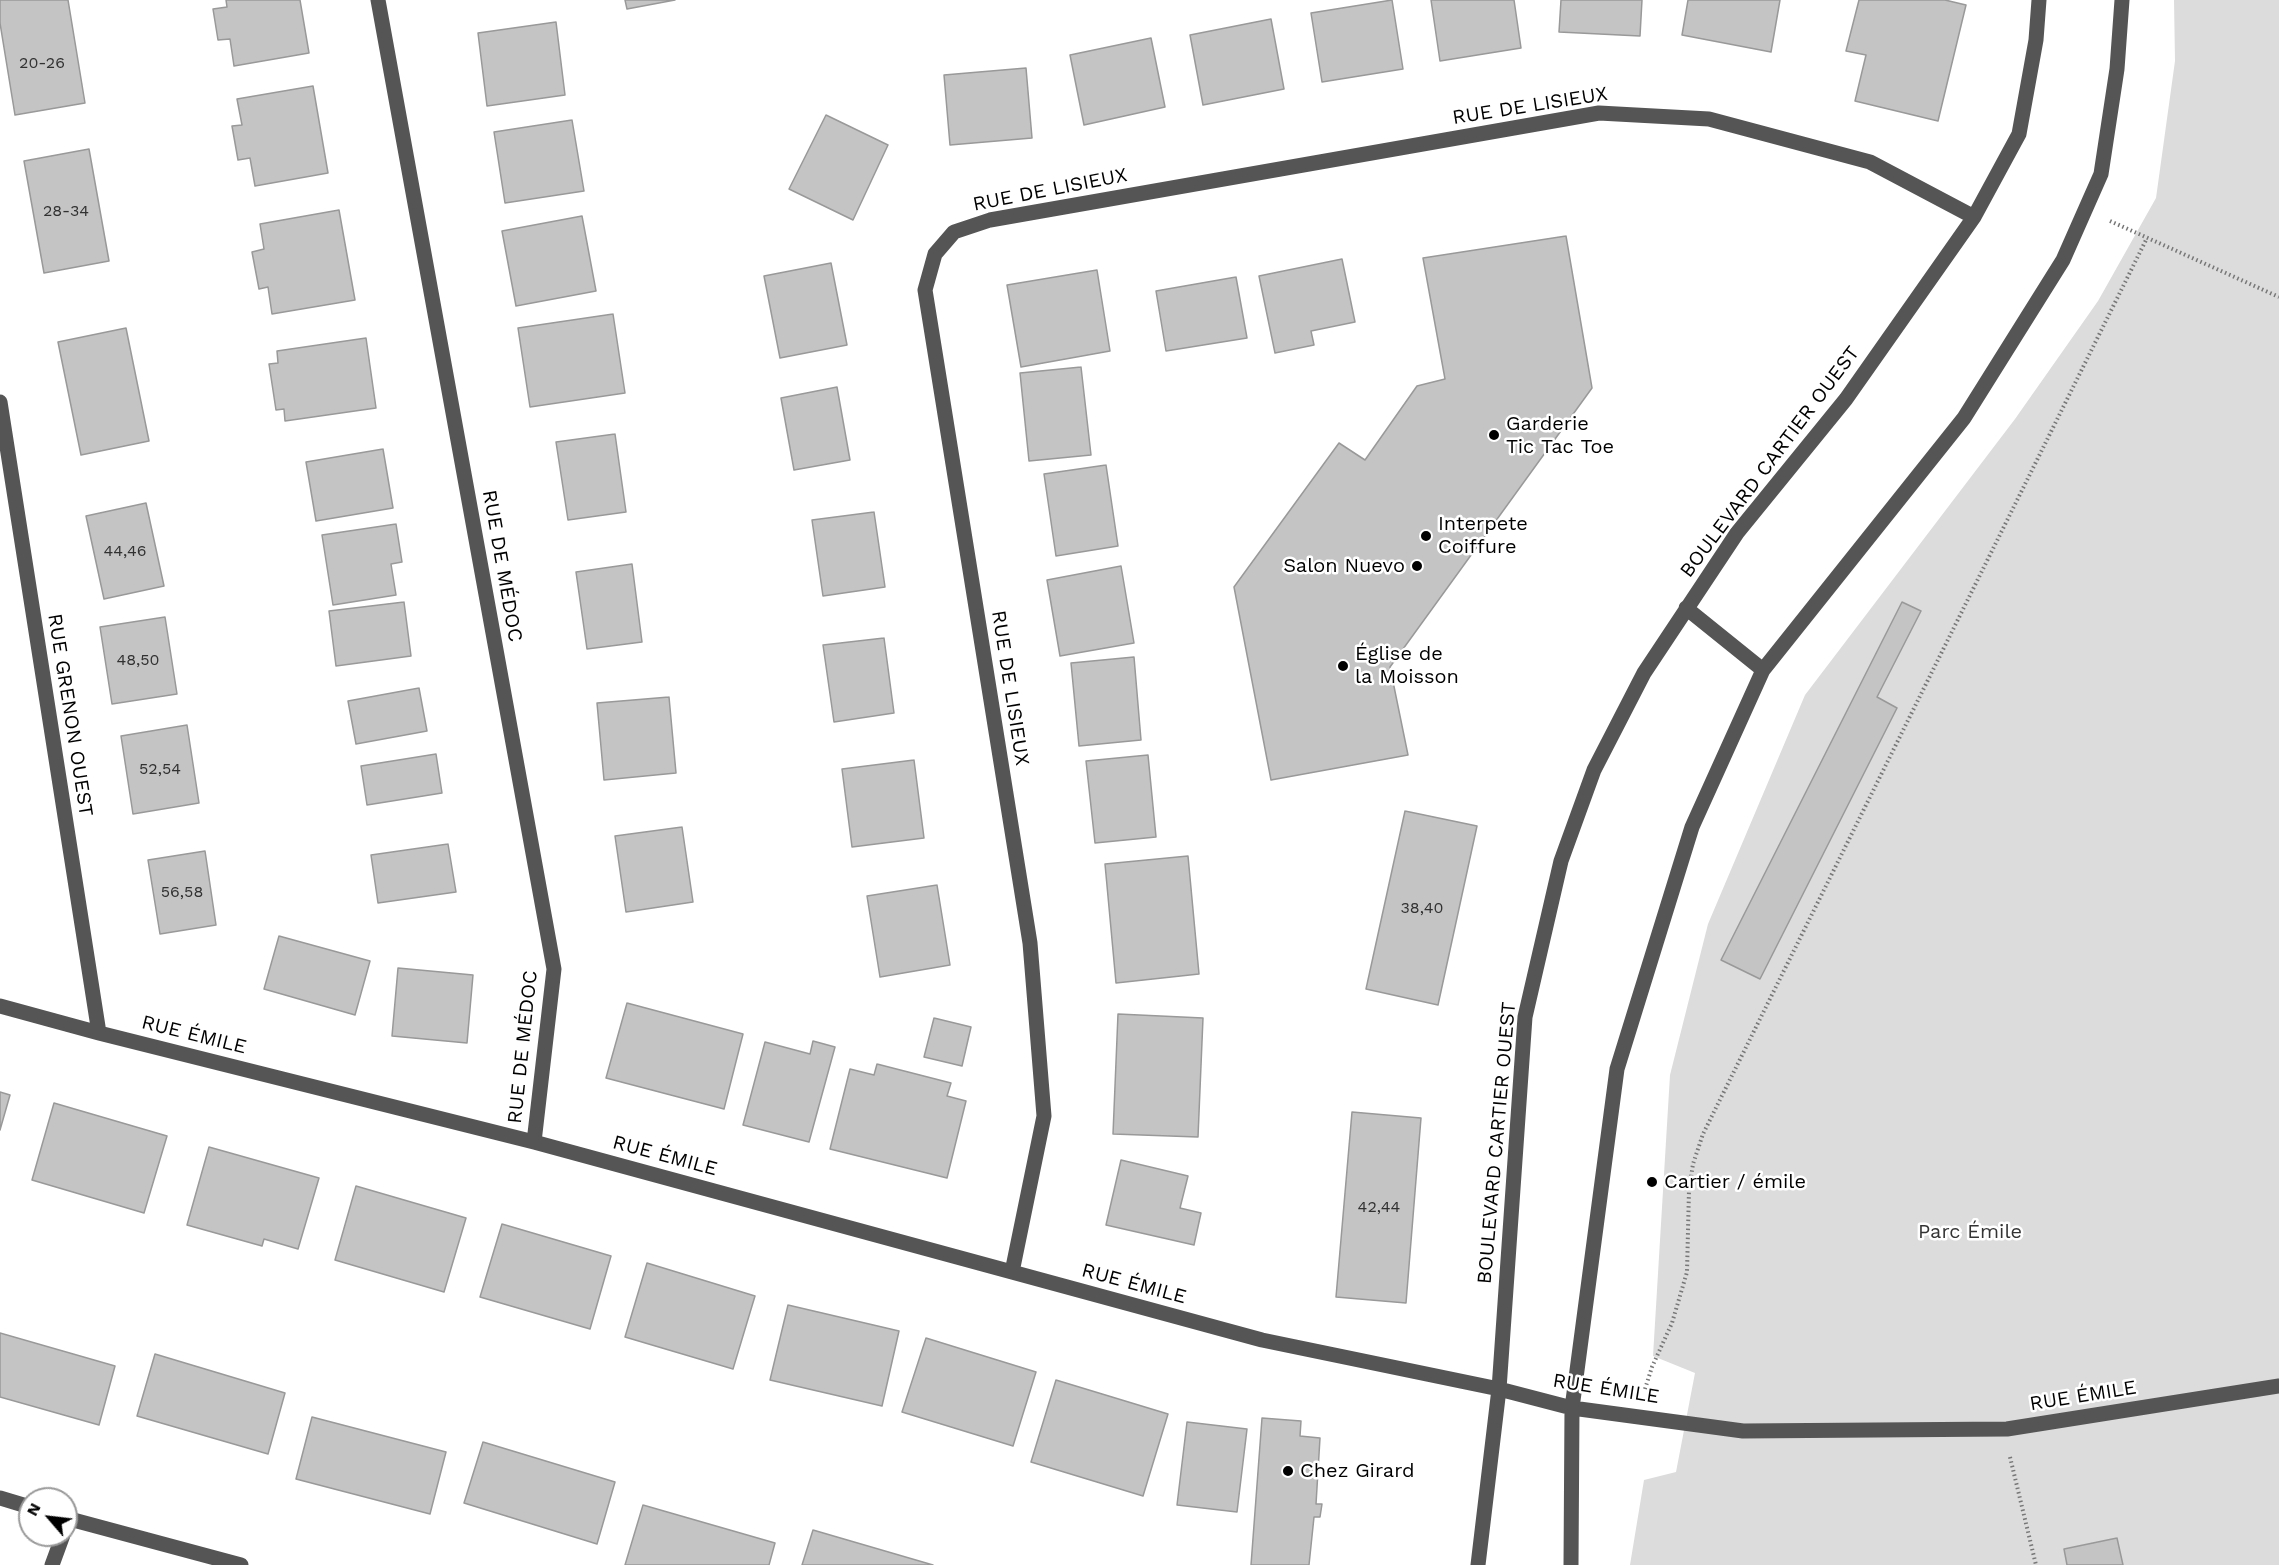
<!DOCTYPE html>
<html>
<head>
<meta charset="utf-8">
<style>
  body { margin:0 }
  #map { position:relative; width:2279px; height:1565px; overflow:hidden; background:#fff; font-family:"Work Sans",sans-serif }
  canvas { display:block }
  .north { position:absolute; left:18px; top:1487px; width:60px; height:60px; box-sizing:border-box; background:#fff; border:2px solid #999; border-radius:50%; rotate:298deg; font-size:16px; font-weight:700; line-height:24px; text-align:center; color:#000 }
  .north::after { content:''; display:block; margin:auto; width:21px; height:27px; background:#000; clip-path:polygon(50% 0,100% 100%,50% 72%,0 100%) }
</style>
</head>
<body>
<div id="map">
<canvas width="2279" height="1565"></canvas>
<div class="north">N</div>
</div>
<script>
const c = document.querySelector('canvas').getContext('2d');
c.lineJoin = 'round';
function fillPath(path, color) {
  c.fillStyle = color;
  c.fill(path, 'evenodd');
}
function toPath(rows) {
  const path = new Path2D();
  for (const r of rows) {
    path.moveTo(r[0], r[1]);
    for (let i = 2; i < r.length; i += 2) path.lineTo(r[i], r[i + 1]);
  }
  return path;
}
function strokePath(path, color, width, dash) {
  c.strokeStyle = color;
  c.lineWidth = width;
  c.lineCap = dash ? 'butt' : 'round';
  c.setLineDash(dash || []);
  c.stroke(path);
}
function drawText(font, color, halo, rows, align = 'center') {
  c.font = font + ' "Work Sans",sans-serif';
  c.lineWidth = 5;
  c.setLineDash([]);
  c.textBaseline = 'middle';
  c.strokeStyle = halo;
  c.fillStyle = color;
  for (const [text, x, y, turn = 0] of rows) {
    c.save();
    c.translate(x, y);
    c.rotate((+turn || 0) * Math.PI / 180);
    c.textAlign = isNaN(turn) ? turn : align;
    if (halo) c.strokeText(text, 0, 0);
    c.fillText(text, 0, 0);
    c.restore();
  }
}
fillPath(toPath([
  [2174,0,2279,0,2279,1565,1630,1565,1644,1480,1676,1472,1695,1373,1653,1356,1670,1075,1708,924,1805,695,2015,419,2098,301,2156,198,2175,61]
]), '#dcdcdc');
const building = toPath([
  [0,0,68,0,85,103,15,115,0,23,0,0],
  [226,0,300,0,309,53,234,66,230,39,218,40,213,9,227,7,226,0],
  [625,0,675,0,627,9,625,0],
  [1392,0,1403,69,1322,82,1311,13,1392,0],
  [1431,0,1514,0,1521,48,1440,61,1431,0],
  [1561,0,1642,0,1640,36,1559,32,1561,0],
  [1688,0,1780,0,1771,52,1682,35,1688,0],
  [1859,0,1945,0,1966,5,1938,121,1855,101,1866,55,1846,51,1859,0],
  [1271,19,1284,89,1203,105,1190,35,1271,19],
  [556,22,565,95,487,106,478,33,556,22],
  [1151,38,1165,107,1084,125,1070,55,1151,38],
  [1026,68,1032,138,950,145,944,75,1026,68],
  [313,86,328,173,255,186,250,158,238,160,232,126,242,125,237,99,313,86],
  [826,115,888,145,853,220,789,189,826,115],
  [572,120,584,191,505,203,494,132,572,120],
  [89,149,109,261,44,273,24,161,89,149],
  [339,210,355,300,272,314,268,287,259,289,252,252,264,249,260,224,339,210],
  [582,216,596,291,516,306,502,231,582,216],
  [1566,236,1592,388,1390,667,1408,755,1271,780,1234,587,1339,443,1365,460,1417,386,1445,379,1423,258,1566,236],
  [1342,259,1355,322,1311,331,1314,345,1275,353,1259,276,1342,259],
  [831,263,847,345,780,358,764,276,831,263],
  [1097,270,1110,351,1021,367,1007,285,1097,270],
  [1236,277,1247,338,1166,351,1156,291,1236,277],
  [613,314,625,393,530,407,518,328,613,314],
  [126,328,149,441,81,455,58,342,126,328],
  [366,338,376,408,285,421,284,409,276,410,269,364,278,363,277,351,366,338],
  [1081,367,1091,455,1029,461,1020,373,1081,367],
  [837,387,850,460,794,470,781,398,837,387],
  [615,434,626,512,568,520,556,442,615,434],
  [383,449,393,508,316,521,306,462,383,449],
  [1106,465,1118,546,1056,556,1044,474,1106,465],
  [146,503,164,586,104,599,86,516,146,503],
  [874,512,885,587,823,596,812,520,874,512],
  [396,524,402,562,391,564,396,595,333,605,322,535,396,524],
  [632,564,642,642,587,649,576,572,632,564],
  [1121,566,1134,643,1060,656,1047,580,1121,566],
  [404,602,411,656,336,666,329,611,404,602],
  [1902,602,1921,611,1877,697,1897,708,1760,979,1721,960,1902,602],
  [165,617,177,694,112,704,100,627,165,617],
  [884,638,894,713,834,722,823,645,884,638],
  [1134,657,1141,740,1079,746,1071,663,1134,657],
  [419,688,427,731,356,744,348,701,419,688],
  [669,697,676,773,604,780,597,703,669,697],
  [187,725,199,803,133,814,121,736,187,725],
  [436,754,442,793,367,805,361,766,436,754],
  [1148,755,1156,837,1095,843,1086,761,1148,755],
  [914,760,924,838,852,847,842,769,914,760],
  [1405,811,1477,826,1438,1005,1366,989,1405,811],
  [682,827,693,902,626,912,615,836,682,827],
  [448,844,456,892,378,903,371,855,448,844],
  [205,851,216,925,160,934,148,860,205,851],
  [1188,856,1199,974,1116,983,1105,864,1188,856],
  [937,885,950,965,880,977,867,896,937,885],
  [279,936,370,961,355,1015,264,989,279,936],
  [398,968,473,975,467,1043,392,1036,398,968],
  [627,1003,743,1034,724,1109,606,1078,627,1003],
  [1118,1014,1203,1018,1198,1137,1113,1134,1118,1014],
  [934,1018,971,1027,962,1066,924,1057,934,1018],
  [813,1041,835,1047,809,1142,743,1125,765,1042,810,1054,813,1041],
  [877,1064,951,1083,947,1096,966,1101,947,1178,830,1149,850,1069,874,1075,877,1064],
  [0,1092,10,1095,0,1130,0,1092],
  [54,1103,167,1136,144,1213,32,1180,54,1103],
  [1352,1112,1421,1118,1406,1303,1336,1297,1352,1112],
  [209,1147,319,1178,298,1249,264,1239,262,1246,187,1225,209,1147],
  [1121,1160,1188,1176,1180,1208,1201,1213,1194,1245,1106,1225,1121,1160],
  [356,1186,466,1218,444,1292,335,1260,356,1186],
  [502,1224,611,1256,590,1329,480,1297,502,1224],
  [647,1263,755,1296,733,1369,625,1337,647,1263],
  [788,1305,899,1331,882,1406,770,1380,788,1305],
  [0,1333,115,1366,99,1425,0,1397,0,1333],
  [926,1338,1036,1372,1013,1446,902,1412,926,1338],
  [155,1354,285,1393,268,1454,137,1416,155,1354],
  [1056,1380,1168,1414,1143,1496,1031,1462,1056,1380],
  [312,1417,446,1452,430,1514,296,1479,312,1417],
  [1262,1418,1301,1421,1300,1436,1320,1438,1316,1504,1322,1504,1320,1517,1314,1517,1309,1565,1251,1565,1262,1418],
  [1187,1422,1247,1429,1237,1512,1177,1505,1187,1422],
  [483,1442,615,1482,597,1544,464,1503,483,1442],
  [643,1505,775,1543,769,1565,625,1565,643,1505],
  [813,1530,933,1565,802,1565,813,1530],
  [2117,1538,2123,1565,2067,1565,2064,1549,2117,1538]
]);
fillPath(building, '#c4c4c4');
strokePath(building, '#999', 1.5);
strokePath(toPath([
  [2110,221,2279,297],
  [1645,1389,1652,1367,1672,1323,1687,1272,1689,1190,1693,1164,1703,1134,2147,238],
  [2010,1457,2036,1565]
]), '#777', 4, [1.5, 3]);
strokePath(toPath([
  [378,0,554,969,534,1142],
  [0,402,99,1033],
  [1686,608,1763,670],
  [0,1006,99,1033,534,1142,1262,1340,1499,1389,1572,1408,1743,1431,2007,1429,2279,1386],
  [1012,1272,1044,1116,1030,943,925,290,935,254,954,232,990,220,1599,113,1709,119,1870,162,1974,217],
  [0,1498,30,1507],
  [66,1518,241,1565],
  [52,1565,63,1535],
  [1478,1565,1499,1389,1525,1017,1561,861,1594,770,1644,673,1737,533,1846,399,1974,217,2019,134,2036,40,2039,0],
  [1571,1565,1572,1408,1617,1069,1692,827,1763,670,1964,418,2063,260,2101,174,2117,69,2122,0]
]), '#555', 15);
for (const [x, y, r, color] of [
  [1494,435,6,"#000"],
  [1426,536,6,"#000"],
  [1417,566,6,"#000"],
  [1343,666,6,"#000"],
  [1652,1182,6,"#000"],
  [1288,1471,6,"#000"]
]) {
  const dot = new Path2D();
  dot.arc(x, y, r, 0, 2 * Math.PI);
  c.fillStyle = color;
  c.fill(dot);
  strokePath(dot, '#fff', 2);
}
drawText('16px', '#313131', null, [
  ["20-26",42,63],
  ["28-34",66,211],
  ["44,46",125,551],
  ["48,50",138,660],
  ["52,54",160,769],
  ["56,58",182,892],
  ["38,40",1422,908],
  ["42,44",1379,1207]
]);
drawText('20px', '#000', '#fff', [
  ["RUE DE LISIEUX",1530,106,-9],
  ["RUE DE LISIEUX",1050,190,-11],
  ["BOULEVARD CARTIER OUEST",1770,462,-53],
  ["RUE DE MÉDOC",502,566,80],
  ["RUE DE LISIEUX",1010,688,81],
  ["RUE GRENON OUEST",70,715,81],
  ["RUE ÉMILE",194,1035,14],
  ["RUE DE MÉDOC",523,1047,-84],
  ["BOULEVARD CARTIER OUEST",1497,1143,-85],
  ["RUE ÉMILE",665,1156,15],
  ["RUE ÉMILE",1134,1284,15],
  ["RUE ÉMILE",1606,1389,9],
  ["RUE ÉMILE",2083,1396,-9]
]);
drawText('20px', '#000', '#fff', [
  ["Garderie",1506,424],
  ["Tic Tac Toe",1506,447],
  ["Interpete",1438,524],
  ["Coiffure",1438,547],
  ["Salon Nuevo",1405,566,"right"],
  ["Église de",1355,654],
  ["la Moisson",1355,677],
  ["Cartier / émile",1664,1182],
  ["Chez Girard",1300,1471]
], 'left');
drawText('20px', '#333', '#fff', [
  ["Parc Émile",1970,1232]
]);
</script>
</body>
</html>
